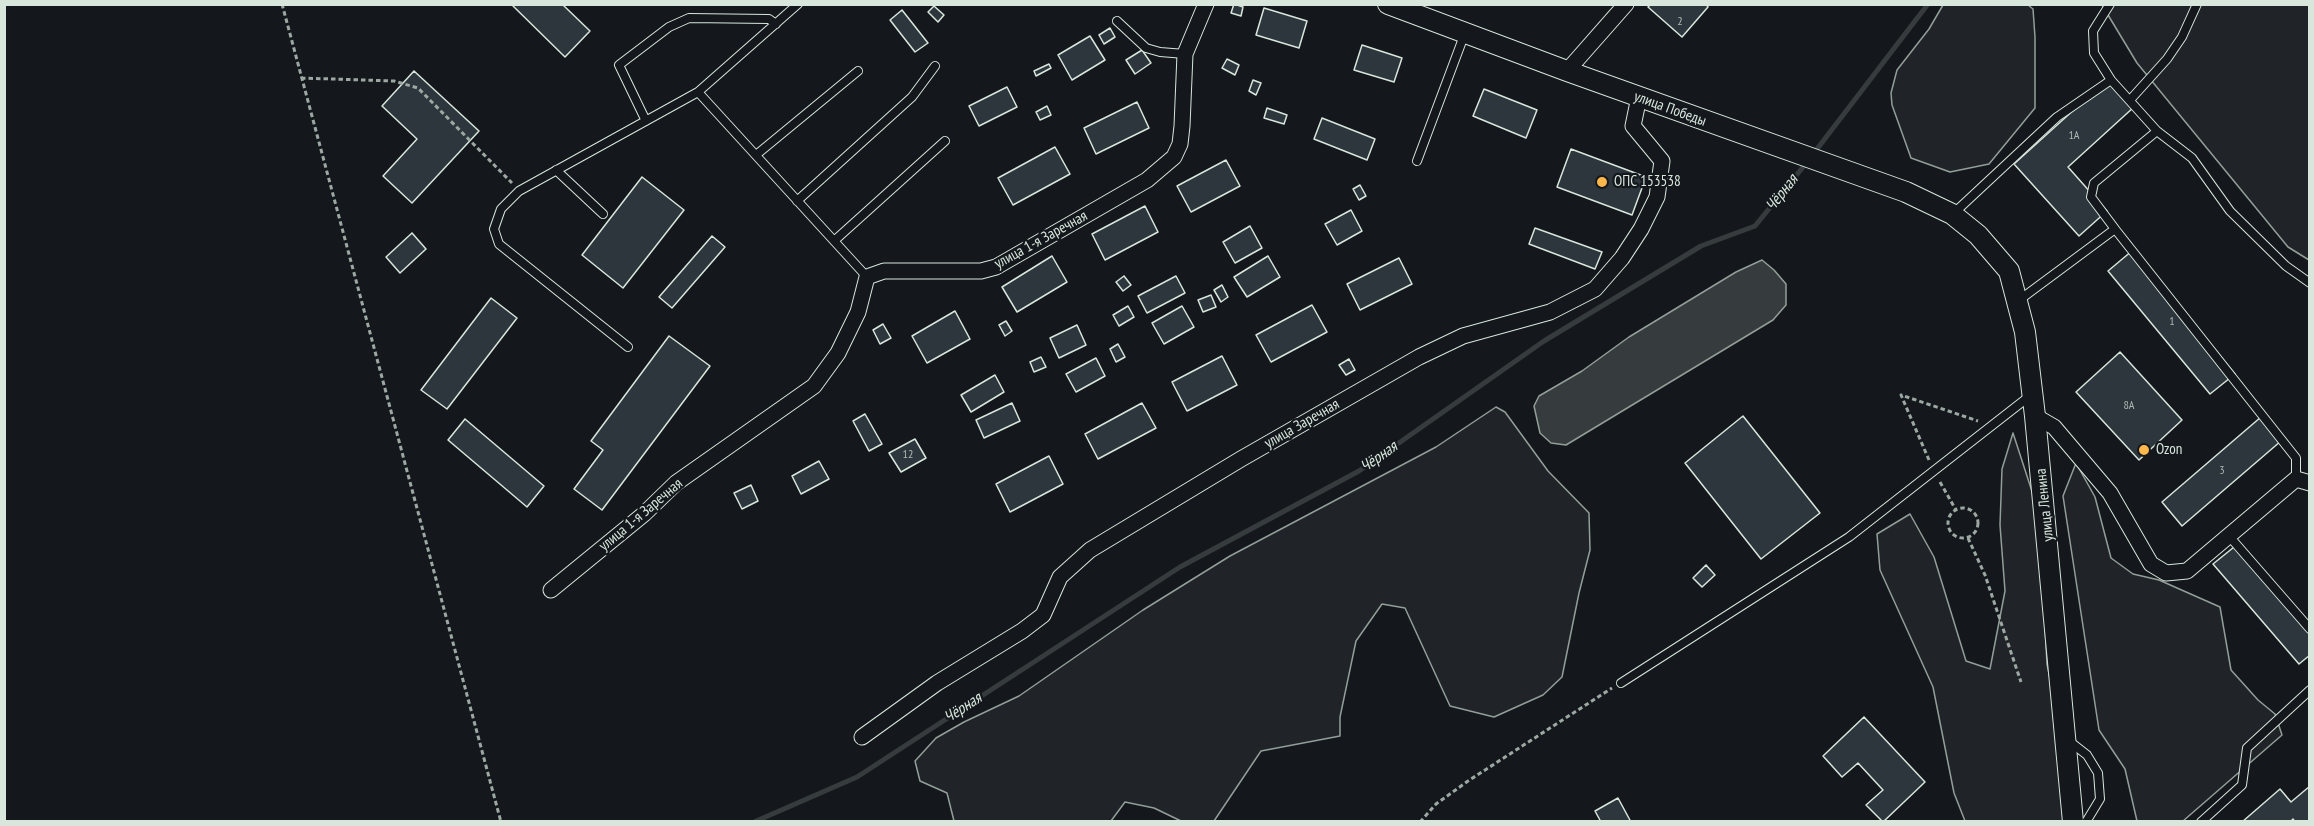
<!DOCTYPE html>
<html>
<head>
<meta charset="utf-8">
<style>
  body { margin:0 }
  #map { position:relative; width:2314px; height:826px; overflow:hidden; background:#14181c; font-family:"PT Sans Narrow",sans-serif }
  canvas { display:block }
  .frame { position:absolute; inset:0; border:6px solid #d8e6dc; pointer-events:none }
</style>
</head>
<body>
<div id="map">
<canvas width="2314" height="826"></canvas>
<div class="frame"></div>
</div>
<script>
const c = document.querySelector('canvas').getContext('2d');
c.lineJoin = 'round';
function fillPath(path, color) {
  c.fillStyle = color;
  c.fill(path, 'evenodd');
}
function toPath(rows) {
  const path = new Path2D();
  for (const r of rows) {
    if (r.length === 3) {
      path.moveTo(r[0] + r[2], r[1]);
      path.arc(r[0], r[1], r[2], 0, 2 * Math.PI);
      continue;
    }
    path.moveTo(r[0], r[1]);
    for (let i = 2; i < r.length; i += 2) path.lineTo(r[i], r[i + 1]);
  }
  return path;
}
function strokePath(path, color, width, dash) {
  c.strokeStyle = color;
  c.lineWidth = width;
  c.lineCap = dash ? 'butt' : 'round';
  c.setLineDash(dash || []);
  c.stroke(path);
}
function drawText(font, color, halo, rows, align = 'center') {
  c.font = font + ' "PT Sans Narrow",sans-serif';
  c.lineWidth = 4.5;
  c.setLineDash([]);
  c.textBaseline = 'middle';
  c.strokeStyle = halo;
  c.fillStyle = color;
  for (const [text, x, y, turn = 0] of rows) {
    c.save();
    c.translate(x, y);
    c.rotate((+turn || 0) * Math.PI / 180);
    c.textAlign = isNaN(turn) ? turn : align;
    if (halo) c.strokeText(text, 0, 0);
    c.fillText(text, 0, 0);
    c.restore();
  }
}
const green = toPath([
  [1943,5,2028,5,2033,9,2035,37,2035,108,1989,164,1950,172,1911,158,1892,105,1891,93,1897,70,1929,29,1943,5],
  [2102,5,2309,5,2309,260,2288,247,2137,63,2102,5],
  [1496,407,1505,412,1548,471,1589,513,1590,550,1579,593,1562,677,1543,695,1494,717,1450,706,1405,608,1382,604,1356,641,1340,717,1340,736,1261,751,1214,821,1181,821,1154,808,1125,802,1111,821,954,821,947,793,920,781,915,761,936,738,964,722,1019,696,1143,610,1230,556,1436,447,1496,407],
  [2013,433,2039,513,2047,664,2056,708,2067,821,1965,821,1954,793,1933,687,1880,570,1877,534,1910,514,1934,557,1966,661,1990,669,2005,591,2000,525,2002,469,2013,433],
  [2076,463,2095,497,2111,558,2133,574,2159,580,2220,607,2231,670,2258,700,2275,714,2282,735,2183,821,2137,821,2125,769,2099,730,2063,496,2076,463]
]);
fillPath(green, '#202428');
strokePath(green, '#939e99', 1.5);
const water = toPath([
  [1762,260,1774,270,1786,284,1786,305,1773,320,1566,445,1551,443,1540,433,1534,406,1539,396,1582,371,1629,337,1736,272,1762,260]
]);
fillPath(water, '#363b3e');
strokePath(water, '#939e99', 1.5);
strokePath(toPath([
  [1814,153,1928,4],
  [754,822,857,777,1180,567,1359,471,1544,341,1701,246,1755,226,1808,161]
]), '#363b3e', 5);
const building = toPath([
  [511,4,562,4,590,31,565,57,511,4],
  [1234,4,1243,7,1241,16,1231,13,1234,4],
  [1651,4,1706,4,1708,7,1682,37,1648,7,1651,4],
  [934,6,944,15,938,22,928,12,934,6],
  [1264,8,1307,21,1299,48,1256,35,1264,8],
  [902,10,928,43,915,52,890,20,902,10],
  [1110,28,1115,37,1104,44,1099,35,1110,28],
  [1090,36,1105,60,1072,80,1058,55,1090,36],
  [1362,45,1402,58,1394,82,1354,70,1362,45],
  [1142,50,1151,63,1135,74,1126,60,1142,50],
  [1227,59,1239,65,1235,75,1222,68,1227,59],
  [1049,64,1051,68,1036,76,1034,71,1049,64],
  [414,71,479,131,412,203,383,176,417,139,382,106,414,71],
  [2108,79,2134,107,2068,167,2107,211,2079,236,2014,164,2108,79],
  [1253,80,1261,83,1256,95,1249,91,1253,80],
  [1007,87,1017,107,979,126,969,106,1007,87],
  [1484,89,1537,110,1526,138,1473,116,1484,89],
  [1137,102,1149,128,1096,154,1084,128,1137,102],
  [1047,106,1051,115,1040,120,1036,112,1047,106],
  [1267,108,1287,115,1284,124,1264,118,1267,108],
  [1322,118,1375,139,1367,160,1314,139,1322,118],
  [1055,147,1070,174,1013,205,998,178,1055,147],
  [1571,149,1646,177,1632,215,1557,187,1571,149],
  [1226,160,1240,186,1191,212,1177,186,1226,160],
  [642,177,684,210,623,288,582,255,642,177],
  [1360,185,1366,196,1359,200,1353,189,1360,185],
  [1145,206,1158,232,1105,260,1092,234,1145,206],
  [1351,210,1362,231,1337,245,1325,224,1351,210],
  [1250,226,1262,248,1235,263,1223,242,1250,226],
  [1535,228,1602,252,1595,269,1529,244,1535,228],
  [412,233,426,249,400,273,386,257,412,233],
  [712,236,725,247,672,308,659,297,712,236],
  [2133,250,2235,374,2210,394,2108,271,2133,250],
  [1052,256,1067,282,1017,312,1002,287,1052,256],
  [1268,256,1280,277,1247,297,1234,277,1268,256],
  [1399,258,1412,284,1360,310,1347,284,1399,258],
  [1124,276,1131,285,1123,291,1116,282,1124,276],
  [1176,276,1185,293,1147,313,1138,296,1176,276],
  [1222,285,1228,297,1221,302,1214,290,1222,285],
  [1211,295,1216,307,1203,312,1198,300,1211,295],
  [491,298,517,318,447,409,421,390,491,298],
  [1312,305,1327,332,1271,362,1256,335,1312,305],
  [1128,306,1134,317,1119,326,1113,315,1128,306],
  [1182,306,1194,327,1164,344,1152,323,1182,306],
  [955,311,970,339,927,363,912,336,955,311],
  [1006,321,1012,331,1005,336,999,325,1006,321],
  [883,324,891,338,880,344,873,330,883,324],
  [1077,325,1086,345,1059,358,1050,338,1077,325],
  [669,336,710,366,602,510,574,489,603,450,591,441,669,336],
  [1118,344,1125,357,1116,362,1110,349,1118,344],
  [2120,352,2182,420,2139,460,2076,392,2120,352],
  [1222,356,1237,385,1187,411,1172,382,1222,356],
  [1041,357,1046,367,1034,372,1030,362,1041,357],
  [1096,358,1105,376,1076,392,1066,374,1096,358],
  [1349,359,1355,370,1346,375,1339,365,1349,359],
  [995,375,1004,392,971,412,961,395,995,375],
  [1012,403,1020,421,984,438,976,420,1012,403],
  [1142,403,1156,428,1098,459,1085,434,1142,403],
  [865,414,882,444,869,451,853,421,865,414],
  [1743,416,1820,513,1761,559,1685,463,1743,416],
  [2261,417,2281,441,2182,526,2162,502,2261,417],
  [465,419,544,486,527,507,448,440,465,419],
  [915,439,926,458,901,472,889,453,915,439],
  [1049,456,1063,484,1010,512,996,484,1049,456],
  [819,461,829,479,801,494,792,476,819,461],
  [751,485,758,501,742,509,734,493,751,485],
  [2239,543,2310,626,2310,655,2299,664,2213,564,2239,543],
  [1706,565,1715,575,1702,587,1693,578,1706,565],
  [1864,717,1925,782,1883,822,1866,805,1883,790,1858,763,1842,777,1823,756,1864,717],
  [2310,786,2310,822,2295,822,2293,819,2290,822,2242,822,2280,789,2291,802,2310,786],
  [1618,798,1631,822,1601,822,1595,811,1618,798]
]);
fillPath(building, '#2c363c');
strokePath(building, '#d8e6dc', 1.5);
const service = toPath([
  [1117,21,1146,48,1160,52,1185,54],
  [698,92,867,277],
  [2130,100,2167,59,2182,37,2197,4],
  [646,121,619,65,669,27,689,18,769,19,776,24],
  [2157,131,2192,158,2230,211,2286,266,2310,283],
  [756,155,858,71],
  [1417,161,1465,33],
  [556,170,603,214],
  [797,201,912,97,935,66],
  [1954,213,2057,117,2111,80],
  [2115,229,2296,458,2296,479],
  [834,241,945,141],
  [2018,301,2115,229,2091,197,2094,183,2157,131,2111,80,2094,53,2093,31,2110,4],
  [628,347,499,244,494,229,501,209,519,191,698,92,798,4],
  [2229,536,2310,629],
  [1621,683,1849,537,2031,395],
  [2069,741,2087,755,2098,773,2100,799,2086,822],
  [2201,822,2242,785,2247,748,2310,690]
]);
const minor = toPath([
  [1567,71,1626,4],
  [2035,416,2054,427,2110,493,2151,564,2166,573,2187,571,2296,479,2310,483],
  [551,590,644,514,676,483,814,386,838,353,858,312,867,277,884,271,981,271,996,267,1147,180,1174,157,1180,144,1182,126,1185,54,1206,4],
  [862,737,937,683,1022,631,1043,615,1060,577,1090,550,1241,459,1419,357,1463,336,1550,312,1595,289,1622,258,1641,229,1657,197,1662,161,1633,126,1639,97]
]);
const tertiary = toPath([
  [1388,4,1567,71,1906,192,1952,214,1978,235,2009,271,2025,332,2035,416,2073,822]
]);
strokePath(service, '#d8e6dc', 10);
strokePath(minor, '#d8e6dc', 17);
strokePath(tertiary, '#d8e6dc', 22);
strokePath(toPath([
  [282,4,501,822],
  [301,78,394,81,418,88,512,183],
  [1929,460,1901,395,1978,421],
  [1940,482,1956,510],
  [1963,523,15],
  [1968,538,1985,575,2021,682],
  [1420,822,1436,804,1468,781,1612,688]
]), '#9da8a2', 3, [4.5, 3]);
strokePath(service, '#14181c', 8);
strokePath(minor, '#14181c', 15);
strokePath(tertiary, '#14181c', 20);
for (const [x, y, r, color] of [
  [1602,182,6,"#ffb74d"],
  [2144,450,6,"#ffb74d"]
]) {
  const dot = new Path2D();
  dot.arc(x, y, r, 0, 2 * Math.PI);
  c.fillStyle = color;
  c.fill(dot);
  strokePath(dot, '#14181c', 2);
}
drawText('12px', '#adbab4', null, [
  ["2",1680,22],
  ["1А",2074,136],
  ["1",2172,322],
  ["8А",2129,406],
  ["12",908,455],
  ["3",2222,471]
]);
drawText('15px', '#d8e6dc', '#14181c', [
  ["улица Победы",1670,109,20],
  ["улица 1-я Заречная",1041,240,-29],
  ["улица Заречная",1302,424,-30],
  ["улица Ленина",2045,505,-96],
  ["улица 1-я Заречная",641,515,-40]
]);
drawText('15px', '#d8e6dc', '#14181c', [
  ["ОПС 153538",1614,182],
  ["Ozon",2156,450]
], 'left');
drawText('italic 16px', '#d8e6dc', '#14181c', [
  ["Чёрная",1782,193,-52],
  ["Чёрная",1379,457,-35],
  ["Чёрная",963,708,-33]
]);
</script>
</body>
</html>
